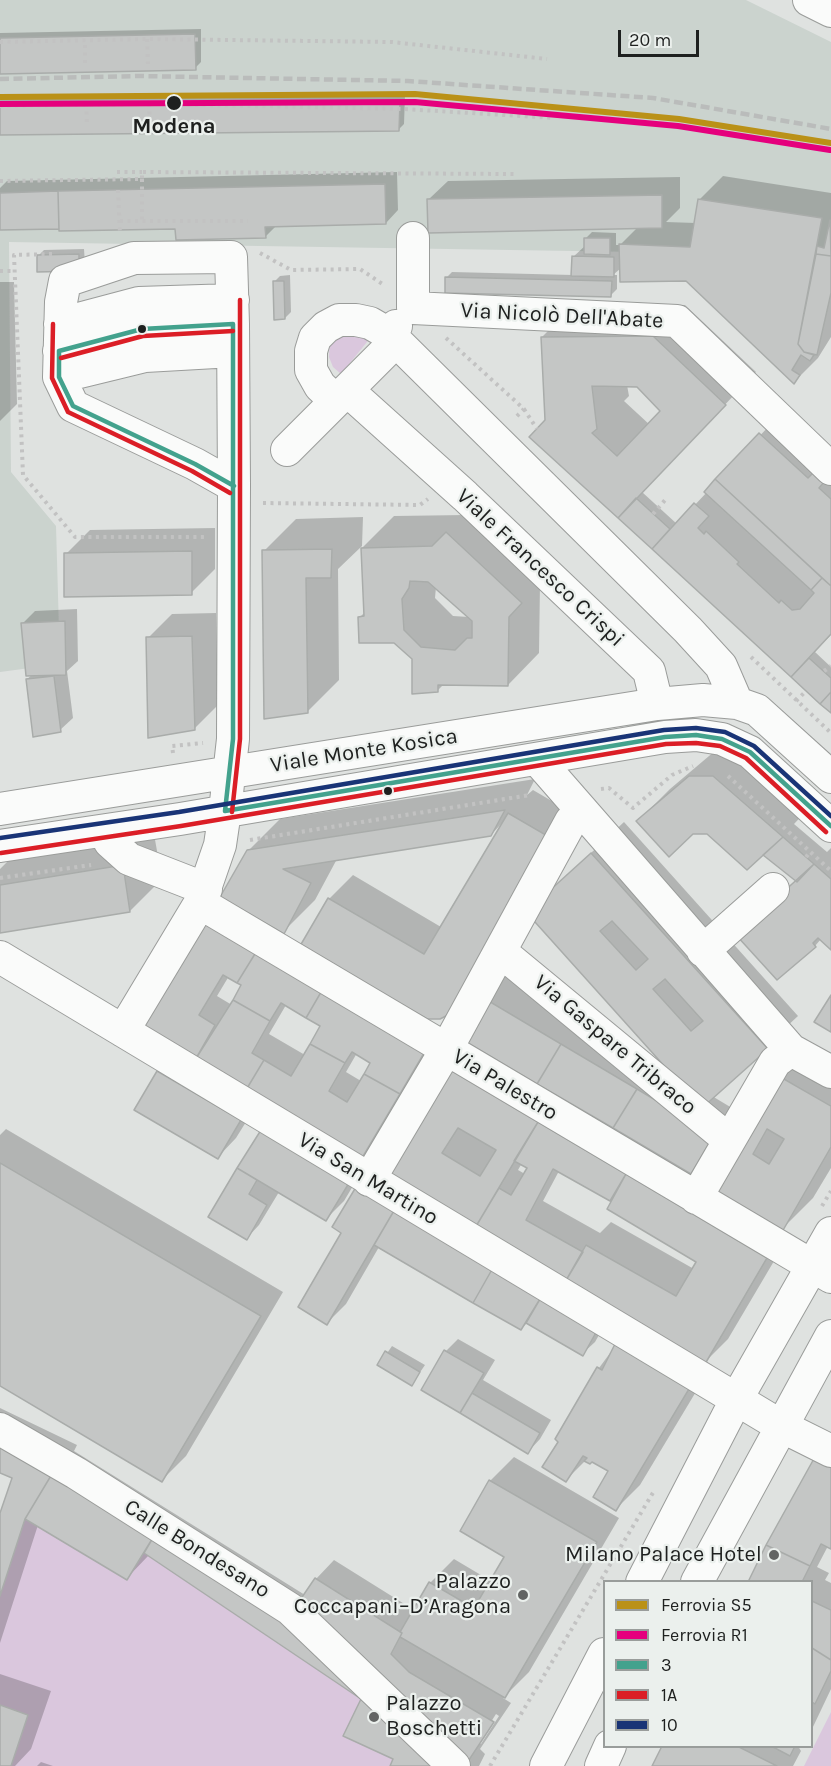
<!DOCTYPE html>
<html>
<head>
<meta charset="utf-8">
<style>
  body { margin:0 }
  #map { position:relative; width:831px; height:1766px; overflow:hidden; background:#dfe2e0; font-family:Karla,sans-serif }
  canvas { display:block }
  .legend { position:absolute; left:603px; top:1580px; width:210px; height:168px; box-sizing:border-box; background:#ebf0ed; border:2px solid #999d9b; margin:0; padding:8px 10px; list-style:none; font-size:18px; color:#1e201f }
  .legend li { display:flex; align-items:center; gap:12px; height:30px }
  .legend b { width:30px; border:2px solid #999d9b }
  .scale { position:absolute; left:618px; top:30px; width:81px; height:27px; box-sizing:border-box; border:3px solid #1e201f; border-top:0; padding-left:8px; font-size:18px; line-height:21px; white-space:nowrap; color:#1e201f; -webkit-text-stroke:4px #ebf0ed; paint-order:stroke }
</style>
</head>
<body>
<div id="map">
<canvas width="831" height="1766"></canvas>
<ul class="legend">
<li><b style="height:8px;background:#ba9117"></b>Ferrovia S5</li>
<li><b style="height:8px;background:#e5007d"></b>Ferrovia R1</li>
<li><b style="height:8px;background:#43a28d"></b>3</li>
<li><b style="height:8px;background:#db1e26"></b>1A</li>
<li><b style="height:8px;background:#193476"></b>10</li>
</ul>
<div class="scale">20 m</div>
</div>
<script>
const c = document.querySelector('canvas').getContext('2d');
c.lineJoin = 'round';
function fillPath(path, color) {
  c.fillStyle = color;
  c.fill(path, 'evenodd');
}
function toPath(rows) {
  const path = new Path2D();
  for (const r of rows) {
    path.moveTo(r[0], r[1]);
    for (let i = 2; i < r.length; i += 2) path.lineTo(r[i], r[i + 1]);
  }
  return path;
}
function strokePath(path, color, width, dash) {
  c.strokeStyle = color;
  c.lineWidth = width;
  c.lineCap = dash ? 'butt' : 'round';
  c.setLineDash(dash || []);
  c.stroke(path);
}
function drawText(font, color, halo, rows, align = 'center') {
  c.font = font + ' Karla,sans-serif';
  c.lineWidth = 4.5;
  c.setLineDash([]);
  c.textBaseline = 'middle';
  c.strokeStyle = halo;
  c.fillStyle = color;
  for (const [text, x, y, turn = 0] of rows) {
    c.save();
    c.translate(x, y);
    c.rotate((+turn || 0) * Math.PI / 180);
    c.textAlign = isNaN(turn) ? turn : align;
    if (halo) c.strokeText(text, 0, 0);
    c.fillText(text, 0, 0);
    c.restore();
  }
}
fillPath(toPath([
  [0,0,746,0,831,42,831,278,699,253,9,242,11,472,56,526,60,664,0,672]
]), '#cbd3ce');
fillPath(toPath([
  [336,334,371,337,341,374,333,367,329,357,330,341],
  [25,1519,127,1580,144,1553,361,1699,343,1736,393,1759,390,1766,11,1766,28,1715,0,1705,0,1596],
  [831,1712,831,1766,804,1766]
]), '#dac7dd');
fillPath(toPath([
  [201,29,201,62,195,68,0,72,0,33],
  [223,93,405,96,404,124,398,130,0,134,0,96],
  [397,172,398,210,386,223,277,225,265,237,177,227,0,229,0,188,7,181],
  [723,176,831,193,831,337,818,358,794,382,686,279,621,268,613,275,617,275,617,289,611,295,446,278,452,272,573,275,573,257,586,245,586,238,592,232,616,233,616,245,620,245,638,227,429,199,448,181,680,177,680,208,666,222,696,223,699,200],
  [84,249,85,264,38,256,44,250],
  [290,275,291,312,285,318,274,282,280,276],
  [0,282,14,282,17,404,0,421],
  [574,305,685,305,756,372,642,492,677,524,784,410,831,454,831,635,815,652,831,667,831,711,531,437,546,421,542,337],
  [627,385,638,385,662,411,650,425,624,401,629,396],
  [465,515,540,584,539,653,508,685,444,684,437,691,413,659,394,641,359,618,365,612,362,548,394,516],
  [436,587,469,617,453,616,435,598],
  [363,517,362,546,338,569,339,680,307,712,264,551,296,519],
  [215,528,215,569,191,593,66,554,90,530],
  [77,609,78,661,67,671,73,718,60,730,27,679,32,675,22,624,35,611],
  [216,613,218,705,194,729,148,638,172,614],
  [722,745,813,804,794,824,827,852,831,848,831,948,821,939,815,946,770,903,796,880,765,855,707,832,638,821,670,789],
  [535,779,527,795,533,790,574,814,422,1016,445,1029,381,1138,362,1156,142,1027,226,899,248,851,280,819],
  [502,823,441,927,353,875,329,899,302,945,282,933,315,900,337,859,491,835],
  [229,976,243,985,232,1005,217,996],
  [286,1005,322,1025,305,1055,269,1034],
  [357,1053,373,1062,361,1081,346,1072],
  [624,822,798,1016,712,1096,737,1111,714,1149,689,1174,712,1188,778,1076,810,1044,831,1056,831,1168,813,1198,782,1229,790,1234,728,1339,706,1361,712,1365,640,1485,616,1509,610,1471,592,1460,586,1460,566,1480,560,1441,599,1368,616,1345,611,1314,595,1342,582,1354,527,1323,521,1329,379,1247,346,1304,327,1323,448,1069,473,1044,483,998,507,974,670,1071,528,912],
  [562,1096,653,1150,641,1161,557,1104],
  [522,1163,529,1167,525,1174,518,1170],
  [559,1171,610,1199,616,1193,698,1262,694,1269,611,1222,600,1233,543,1201],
  [154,834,162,879,130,911,0,932,0,869,12,857],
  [177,1053,259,1101,236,1138,218,1157,136,1109,158,1071],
  [6,1129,283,1292,186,1456,162,1480,0,1385,0,1135],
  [262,1131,366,1164,344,1201,326,1219,279,1192,259,1225,247,1238,210,1216],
  [458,1339,495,1360,483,1380,551,1420,540,1439,528,1452,423,1389,446,1351],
  [392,1346,425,1365,412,1384,379,1365],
  [0,1408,77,1445,74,1451,305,1595,316,1579,334,1560,414,1610,430,1583,454,1559,491,1581,506,1556,462,1530,490,1481,514,1457,619,1518,529,1672,503,1698,511,1703,480,1749,485,1754,479,1766,391,1766,395,1758,345,1735,363,1698,149,1555,127,1578,38,1525,0,1643,0,1518,14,1477,0,1472],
  [496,1714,499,1716,481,1744,477,1744],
  [817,1456,831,1548,828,1546,817,1567,829,1573,825,1580,831,1583,831,1689,812,1729,812,1582,750,1582],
  [0,1674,51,1691,31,1749,15,1766,0,1766],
  [665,1746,798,1746,801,1751,793,1766,655,1766],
  [41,1762,53,1766,37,1766]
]), '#0003');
const building = toPath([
  [195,34,196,70,0,74,0,38,195,34],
  [216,99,400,102,399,131,0,135,0,101,216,99],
  [385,184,386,224,265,227,266,238,176,240,175,229,59,231,58,191,385,184],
  [58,191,59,229,0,230,0,193,58,191],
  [662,195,662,228,428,233,427,199,662,195],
  [698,199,822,218,798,344,804,352,814,355,810,361,801,355,792,370,800,375,794,384,686,281,620,282,619,244,690,247,698,199],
  [830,220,831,256,816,254,817,246,824,248,830,220],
  [584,238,610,238,610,255,584,254,584,238],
  [79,254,79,271,37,272,37,255,79,254],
  [816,254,831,256,831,293,817,355,804,352,798,344,816,254],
  [572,256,614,257,614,277,571,276,572,256],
  [445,277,612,281,611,297,445,293,445,277],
  [273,281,284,281,285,319,274,320,273,281],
  [653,336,726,405,618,518,529,437,545,420,541,337,653,336],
  [592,386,637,387,660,411,617,456,592,433,597,429,592,386],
  [759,433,808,478,814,472,825,481,819,488,831,499,831,586,715,479,759,433],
  [715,479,822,578,811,590,704,492,715,479],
  [636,498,670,529,652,549,618,518,636,498],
  [694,503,709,516,698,528,704,534,706,531,739,562,737,564,779,603,781,600,792,610,800,609,814,593,811,590,822,578,831,586,831,634,791,677,652,549,694,503],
  [446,532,522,603,509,617,508,686,438,685,438,692,412,694,412,659,394,643,359,643,358,617,364,616,361,548,432,546,446,532],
  [410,581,428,582,472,621,472,638,467,638,455,650,421,647,404,630,402,599,409,588,410,581],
  [332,549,331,578,306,578,308,713,264,719,262,550,332,549],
  [192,551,192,595,64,597,64,553,192,551],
  [65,621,66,675,26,676,21,623,65,621],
  [192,636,195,730,148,738,146,637,192,636],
  [809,658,831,678,831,692,820,704,791,677,809,658],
  [54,676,61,732,33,737,26,679,54,676],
  [831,692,831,713,820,704,831,692],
  [689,776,713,776,783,837,747,870,707,834,693,834,669,857,636,821,689,776],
  [505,810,491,836,283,869,311,883,284,934,220,897,247,850,505,810],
  [508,813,551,838,448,1015,440,1019,427,1019,300,946,328,898,424,954,508,813],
  [783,837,814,864,797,882,763,855,783,837],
  [591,853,768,1049,702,1108,526,912,591,853],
  [612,921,648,959,636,970,600,931,612,921],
  [665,979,703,1021,691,1031,653,989,665,979],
  [814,864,831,879,831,950,818,938,813,943,816,947,777,980,736,935,814,864],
  [123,865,130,912,0,933,0,885,123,865],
  [206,917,258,949,237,983,223,975,199,1015,215,1025,195,1060,140,1028,206,917],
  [258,949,324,987,306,1018,281,1003,270,1021,233,1000,241,985,237,983,258,949],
  [324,987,427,1048,400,1094,364,1074,370,1063,352,1052,345,1063,310,1044,320,1026,306,1018,324,987],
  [831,995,831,1032,814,1022,831,995],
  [482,997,561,1044,537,1084,458,1037,482,997],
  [233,1000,270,1021,252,1053,264,1060,246,1090,195,1060,233,1000],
  [310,1044,345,1063,329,1091,347,1102,364,1074,400,1094,362,1158,246,1090,264,1060,291,1076,310,1044],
  [561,1044,637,1089,613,1128,537,1084,561,1044],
  [447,1068,538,1122,475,1228,383,1173,447,1068],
  [458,1128,496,1150,480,1176,442,1153,458,1128],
  [157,1071,241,1120,218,1159,134,1110,157,1071],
  [777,1075,831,1106,831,1147,782,1232,709,1190,777,1075],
  [767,1129,784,1139,769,1164,753,1154,767,1129],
  [637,1089,714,1135,691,1174,613,1128,637,1089],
  [538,1122,626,1174,610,1201,553,1169,526,1220,583,1252,565,1282,475,1228,499,1188,511,1195,527,1168,514,1161,538,1122],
  [261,1130,349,1183,326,1221,237,1168,261,1130],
  [0,1163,261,1316,162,1482,0,1386,0,1163],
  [237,1168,257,1180,249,1194,267,1205,247,1240,208,1217,237,1168],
  [626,1174,767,1258,705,1364,565,1282,586,1245,676,1296,696,1262,607,1209,626,1174],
  [356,1187,395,1209,327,1325,298,1307,341,1233,332,1227,356,1187],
  [395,1209,494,1266,473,1303,374,1245,395,1209],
  [494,1266,543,1294,521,1330,473,1303,494,1266],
  [543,1294,599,1327,583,1356,526,1323,543,1294],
  [615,1344,689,1389,616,1511,593,1497,608,1471,592,1462,590,1464,584,1461,587,1458,583,1456,566,1482,542,1467,558,1442,555,1439,597,1367,602,1370,615,1344],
  [444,1350,484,1373,460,1413,421,1390,444,1350],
  [385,1351,420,1372,412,1386,377,1365,385,1351],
  [472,1393,540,1433,528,1454,460,1413,472,1393],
  [0,1443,55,1469,25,1519,0,1596,0,1513,12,1478,0,1473,0,1443],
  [816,1455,831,1463,831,1549,821,1544,810,1566,766,1545,816,1455],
  [55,1469,157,1531,127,1580,25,1519,55,1469],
  [489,1480,597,1542,505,1698,400,1637,402,1633,400,1632,429,1582,474,1608,504,1557,460,1531,489,1480],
  [157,1531,285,1612,361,1699,144,1553,157,1531],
  [766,1545,810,1566,802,1582,748,1582,766,1545],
  [315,1578,402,1633,391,1654,409,1672,494,1722,465,1766,296,1606,315,1578],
  [812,1601,831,1610,831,1660,812,1648,812,1601],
  [812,1648,831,1660,831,1671,815,1704,812,1702,812,1648],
  [361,1699,449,1766,390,1766,393,1759,343,1736,361,1699],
  [0,1705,28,1715,11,1766,0,1766,0,1705],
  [662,1746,737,1746,777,1766,652,1766,662,1746],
  [771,1746,795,1746,790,1756,771,1746]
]);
fillPath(building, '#c4c6c5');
strokePath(building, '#a9acaa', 1.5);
const minor = toPath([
  [809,0,831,11],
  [413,308,677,321,831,469],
  [413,308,413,238],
  [60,324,139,303,233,300],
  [396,341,688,630,721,666,737,703],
  [59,351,142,329,233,324],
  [59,377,145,356,233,351],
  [347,390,465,496,649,671,657,704],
  [336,401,320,386,311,370,311,351,315,338,326,327,339,320,356,320,370,323,389,334],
  [287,450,396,341,389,334,396,326],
  [537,759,791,1050,831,1072],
  [0,809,657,704,703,700,737,703,757,710,831,777],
  [104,831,110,842,129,859,206,889],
  [0,846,180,819,665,737,696,735,722,739,750,752,831,826],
  [200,903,831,1277],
  [500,951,729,1140],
  [703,951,773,889],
  [0,957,781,1426,831,1451],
  [123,1031,200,903,220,845,225,811,233,739,234,486,233,324,231,257,134,258,65,281,61,302,59,377,73,406,195,464,234,486],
  [369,1180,446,1050,571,821],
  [696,1198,775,1062,791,1050],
  [0,1429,76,1473,290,1609,454,1766],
  [642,1582,737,1398,831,1233],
  [697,1582,831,1336],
  [546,1766,604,1654],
  [601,1766,610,1746]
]);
strokePath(minor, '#9a9c9a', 34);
strokePath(toPath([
  [147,39,148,64],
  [0,42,147,39,392,42,547,59],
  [85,63,85,41],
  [86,104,87,125],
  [149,104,150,123],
  [0,106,149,104,404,109,554,118],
  [117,172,142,172],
  [142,179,142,221],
  [0,181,142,179,142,172,514,174],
  [118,190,120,234],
  [120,221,248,221],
  [260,253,291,270,360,269,384,285],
  [52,254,14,255,23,475,75,537,204,537],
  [0,271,14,271],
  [446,338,524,409,514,419],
  [524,409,537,429],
  [263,503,420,505,428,499],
  [653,514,666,499],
  [751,657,831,733],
  [824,671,831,666],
  [796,701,806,691],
  [173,753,172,746,203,743],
  [728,776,831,871],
  [601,789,609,788,633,808,672,775,693,766],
  [250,840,530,795],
  [806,857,810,852],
  [0,878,91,865],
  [822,1206,831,1191],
  [490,1766,654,1491]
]), '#c2c2c2', 4, [3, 4.5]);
strokePath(minor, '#fafbfa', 32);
strokePath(toPath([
  [0,79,139,76,408,81,653,98,831,129]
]), '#babcbb', 4.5, [9, 4.5]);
strokePath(toPath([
  [59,351,59,377,73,406,195,464,234,486],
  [59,351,142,329,233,324],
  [225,811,665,737,696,735,722,739,750,752,831,826],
  [225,811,233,739,233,324]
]), '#43a28d', 4.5);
strokePath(toPath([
  [53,324,52,378,68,412,192,471,230,493],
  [61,358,143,336,233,331],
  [232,812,240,739,240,300],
  [1,853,181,826,666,744,696,743,720,746,746,758,826,832]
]), '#db1e26', 4.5);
strokePath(toPath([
  [0,838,179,812,664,730,696,728,725,732,754,746,831,816]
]), '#193476', 4.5);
strokePath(toPath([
  [0,97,415,94,679,119,831,143]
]), '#ba9117', 6);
strokePath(toPath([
  [0,104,415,102,678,126,830,150]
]), '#e5007d', 6);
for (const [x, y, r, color] of [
  [174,103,8,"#1e201f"],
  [142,329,5,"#1e201f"],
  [388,791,5,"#1e201f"],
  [774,1555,6,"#626463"],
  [523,1595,6,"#626463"],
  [374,1717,6,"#626463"]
]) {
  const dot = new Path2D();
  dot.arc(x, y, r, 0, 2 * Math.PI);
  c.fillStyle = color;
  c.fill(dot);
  strokePath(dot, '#ebf0ed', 2);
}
drawText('bold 22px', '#1e201f', '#ebf0ed', [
  ["Modena",174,127]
]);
drawText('22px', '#1e201f', '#ebf0ed', [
  ["Via Nicolò Dell'Abate",562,316,3],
  ["Viale Francesco Crispi",540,568,43],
  ["Viale Monte Kosica",364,751,-9],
  ["Via Gaspare Tribraco",615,1045,40],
  ["Via Palestro",505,1085,31],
  ["Via San Martino",368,1179,31],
  ["Calle Bondesano",197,1549,32]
]);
drawText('22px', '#1e201f', '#ebf0ed', [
  ["Milano Palace Hotel",762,1555],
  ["Palazzo",511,1582],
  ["Coccapani–D’Aragona",511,1607],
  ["Palazzo",386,1704,"left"],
  ["Boschetti",386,1729,"left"]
], 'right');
</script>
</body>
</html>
